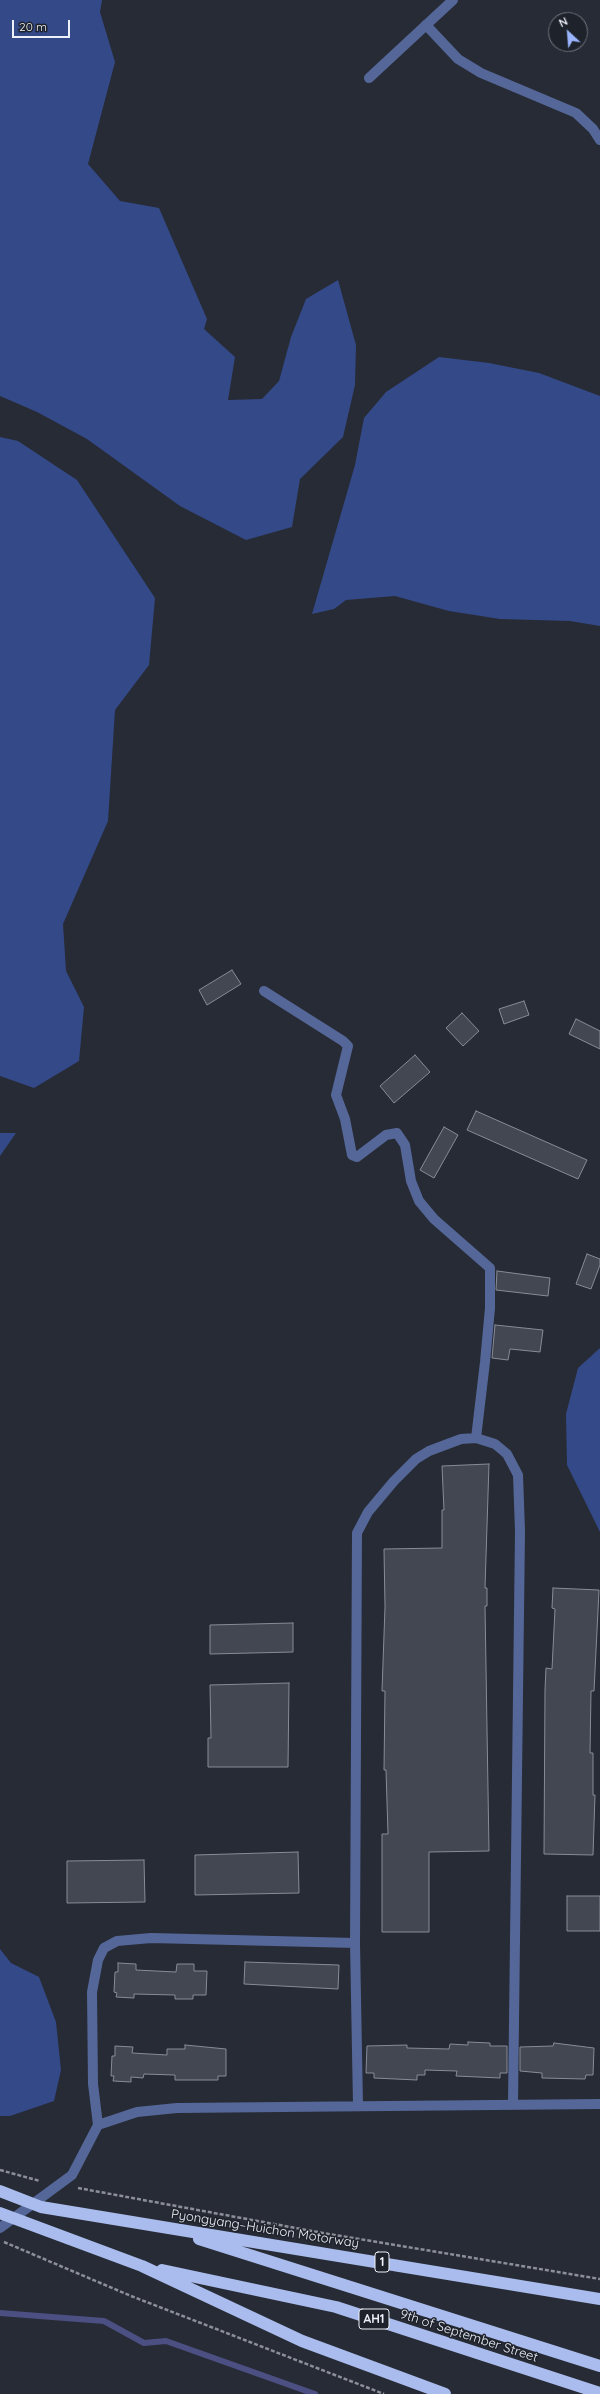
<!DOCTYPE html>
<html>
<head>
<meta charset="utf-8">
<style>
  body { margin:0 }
  #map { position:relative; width:600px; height:2394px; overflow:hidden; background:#272b35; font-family:Quicksand,sans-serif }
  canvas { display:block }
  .north { position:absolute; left:548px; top:12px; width:40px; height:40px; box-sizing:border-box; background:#1e222b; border:1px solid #71747d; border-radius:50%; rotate:334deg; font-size:11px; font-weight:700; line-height:16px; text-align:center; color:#edf0f7 }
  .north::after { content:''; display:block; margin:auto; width:14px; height:18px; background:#9ab5fd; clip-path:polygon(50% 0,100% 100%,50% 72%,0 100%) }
  .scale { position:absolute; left:12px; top:20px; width:58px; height:18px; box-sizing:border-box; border:2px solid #edf0f7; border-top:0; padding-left:5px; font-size:12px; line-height:14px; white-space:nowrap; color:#edf0f7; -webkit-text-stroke:3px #1e222b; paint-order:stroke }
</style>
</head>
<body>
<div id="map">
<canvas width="600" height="2394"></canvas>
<div class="north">N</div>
<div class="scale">20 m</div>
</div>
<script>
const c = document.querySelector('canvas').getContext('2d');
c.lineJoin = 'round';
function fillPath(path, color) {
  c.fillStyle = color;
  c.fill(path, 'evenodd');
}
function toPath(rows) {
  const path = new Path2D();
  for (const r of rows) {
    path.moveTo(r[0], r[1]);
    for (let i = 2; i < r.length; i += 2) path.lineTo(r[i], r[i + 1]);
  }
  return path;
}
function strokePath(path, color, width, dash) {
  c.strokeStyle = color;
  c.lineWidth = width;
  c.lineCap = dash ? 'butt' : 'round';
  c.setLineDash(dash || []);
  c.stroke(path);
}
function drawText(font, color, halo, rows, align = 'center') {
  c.font = font + ' Quicksand,sans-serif';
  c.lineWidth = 3;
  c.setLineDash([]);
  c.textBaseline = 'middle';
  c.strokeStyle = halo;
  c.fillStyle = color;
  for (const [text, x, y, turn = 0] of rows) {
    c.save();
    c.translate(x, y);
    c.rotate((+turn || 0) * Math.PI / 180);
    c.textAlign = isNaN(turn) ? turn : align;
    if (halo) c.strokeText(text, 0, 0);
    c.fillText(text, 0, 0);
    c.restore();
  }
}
fillPath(toPath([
  [0,0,102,0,100,12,115,62,88,164,120,201,159,208,207,319,204,329,235,357,228,400,262,399,279,381,291,337,306,299,338,280,356,345,355,385,343,437,300,479,292,527,246,540,180,506,87,439,37,412,0,396],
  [439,357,489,363,539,373,600,396,600,626,570,621,500,619,449,611,395,596,346,600,334,609,312,614,355,465,364,418,386,392],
  [0,437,18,441,77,480,155,598,149,665,115,710,108,821,63,924,66,971,84,1007,79,1061,34,1088,0,1076],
  [0,1133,16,1133,0,1156],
  [600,1348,600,1532,567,1465,566,1414,578,1368],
  [0,1949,11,1963,39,1977,56,2022,61,2070,54,2101,10,2116,0,2116]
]), '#344988');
strokePath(toPath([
  [0,2313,104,2321,144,2343,166,2341,315,2394]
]), '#4b4f81', 6);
const building = toPath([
  [232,970,241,984,207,1005,199,990,232,970],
  [524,1001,529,1015,504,1024,499,1009,524,1001],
  [462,1013,479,1031,463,1046,446,1028,462,1013],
  [576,1019,600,1031,600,1049,569,1034,576,1019],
  [415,1055,430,1072,394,1103,380,1086,415,1055],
  [476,1111,587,1160,578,1179,467,1130,476,1111],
  [444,1127,458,1135,434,1178,420,1170,444,1127],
  [587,1254,600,1259,600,1265,591,1289,576,1284,587,1254],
  [497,1271,550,1278,548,1296,496,1290,497,1271],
  [495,1325,543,1330,540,1352,510,1349,508,1360,492,1358,495,1325],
  [489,1464,485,1588,487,1588,487,1606,485,1606,489,1851,429,1852,429,1932,382,1932,382,1834,388,1834,386,1770,384,1770,385,1691,382,1691,385,1607,384,1549,442,1548,442,1510,444,1510,442,1466,489,1464],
  [553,1588,599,1590,594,1691,591,1691,590,1753,593,1753,593,1795,595,1795,593,1855,544,1854,545,1690,546,1668,552,1669,555,1609,552,1608,553,1588],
  [293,1623,293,1652,210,1654,210,1625,293,1623],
  [289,1683,288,1767,208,1767,208,1738,211,1738,210,1685,289,1683],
  [298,1852,299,1893,195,1895,195,1855,298,1852],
  [144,1860,145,1902,67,1903,67,1861,144,1860],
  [567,1896,600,1896,600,1931,567,1931,567,1896],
  [245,1962,339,1965,338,1989,244,1984,245,1962],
  [118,1963,136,1964,136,1970,176,1972,177,1964,194,1964,194,1971,207,1971,206,1995,193,1995,193,1999,175,1999,175,1995,134,1994,134,1998,116,1997,117,1993,114,1992,115,1972,118,1972,118,1963],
  [468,2042,490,2043,490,2046,507,2046,507,2073,500,2073,500,2078,456,2076,457,2071,425,2070,425,2075,417,2075,417,2080,374,2078,374,2073,366,2073,367,2046,407,2045,407,2048,449,2049,450,2044,468,2045,468,2042],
  [554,2043,594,2048,593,2075,586,2075,585,2079,542,2078,542,2073,520,2071,520,2047,553,2046,554,2043],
  [185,2045,226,2049,226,2076,218,2076,218,2080,175,2080,175,2075,144,2074,143,2078,131,2077,131,2082,113,2081,114,2076,111,2076,112,2056,115,2056,115,2046,133,2047,132,2053,167,2055,167,2049,185,2049,185,2045]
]);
fillPath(building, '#434752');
strokePath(building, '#878c98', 1);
strokePath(toPath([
  [0,2170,40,2181],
  [78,2188,323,2233,600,2279],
  [4,2242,131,2296,384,2394]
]), '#8c8f98', 2.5, [4, 2]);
strokePath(toPath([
  [426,25,458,59,481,73,576,113,593,129,600,140]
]), '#556798', 10);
strokePath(toPath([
  [369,78,453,0],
  [264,991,343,1041,348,1046,336,1095,345,1119,352,1155,357,1157,386,1135,397,1133,405,1145,411,1181,419,1201,434,1219,490,1268,490,1308,485,1362,476,1438],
  [358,2106,355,1943,357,1533,368,1512,394,1481,416,1459,429,1451,461,1439,476,1438,495,1444,507,1454,518,1475,520,1531,513,2103],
  [98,2125,93,2084,92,1992,98,1960,104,1948,117,1941,151,1938,355,1943],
  [0,2228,72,2175,98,2125,137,2112,177,2108,600,2104]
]), '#556798', 10);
strokePath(toPath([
  [0,2191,41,2207,600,2299],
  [0,2213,142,2266,302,2341,445,2394],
  [199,2239,600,2366],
  [162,2270,336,2307,600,2393]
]), '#a9bced', 12);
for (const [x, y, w] of [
  [382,2262,14],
  [374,2319,30]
]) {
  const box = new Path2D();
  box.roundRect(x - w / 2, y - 10, w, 20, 3);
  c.fillStyle = '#1e222b';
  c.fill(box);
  strokePath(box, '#edf0f7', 1);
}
drawText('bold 12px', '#edf0f7', null, [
  ["1",382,2262],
  ["AH1",374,2319]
]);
drawText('13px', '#edf0f7', '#1e222b', [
  ["Pyongyang–Huichon Motorway",265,2229,9],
  ["9th of September Street",469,2336,18]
]);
</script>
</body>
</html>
